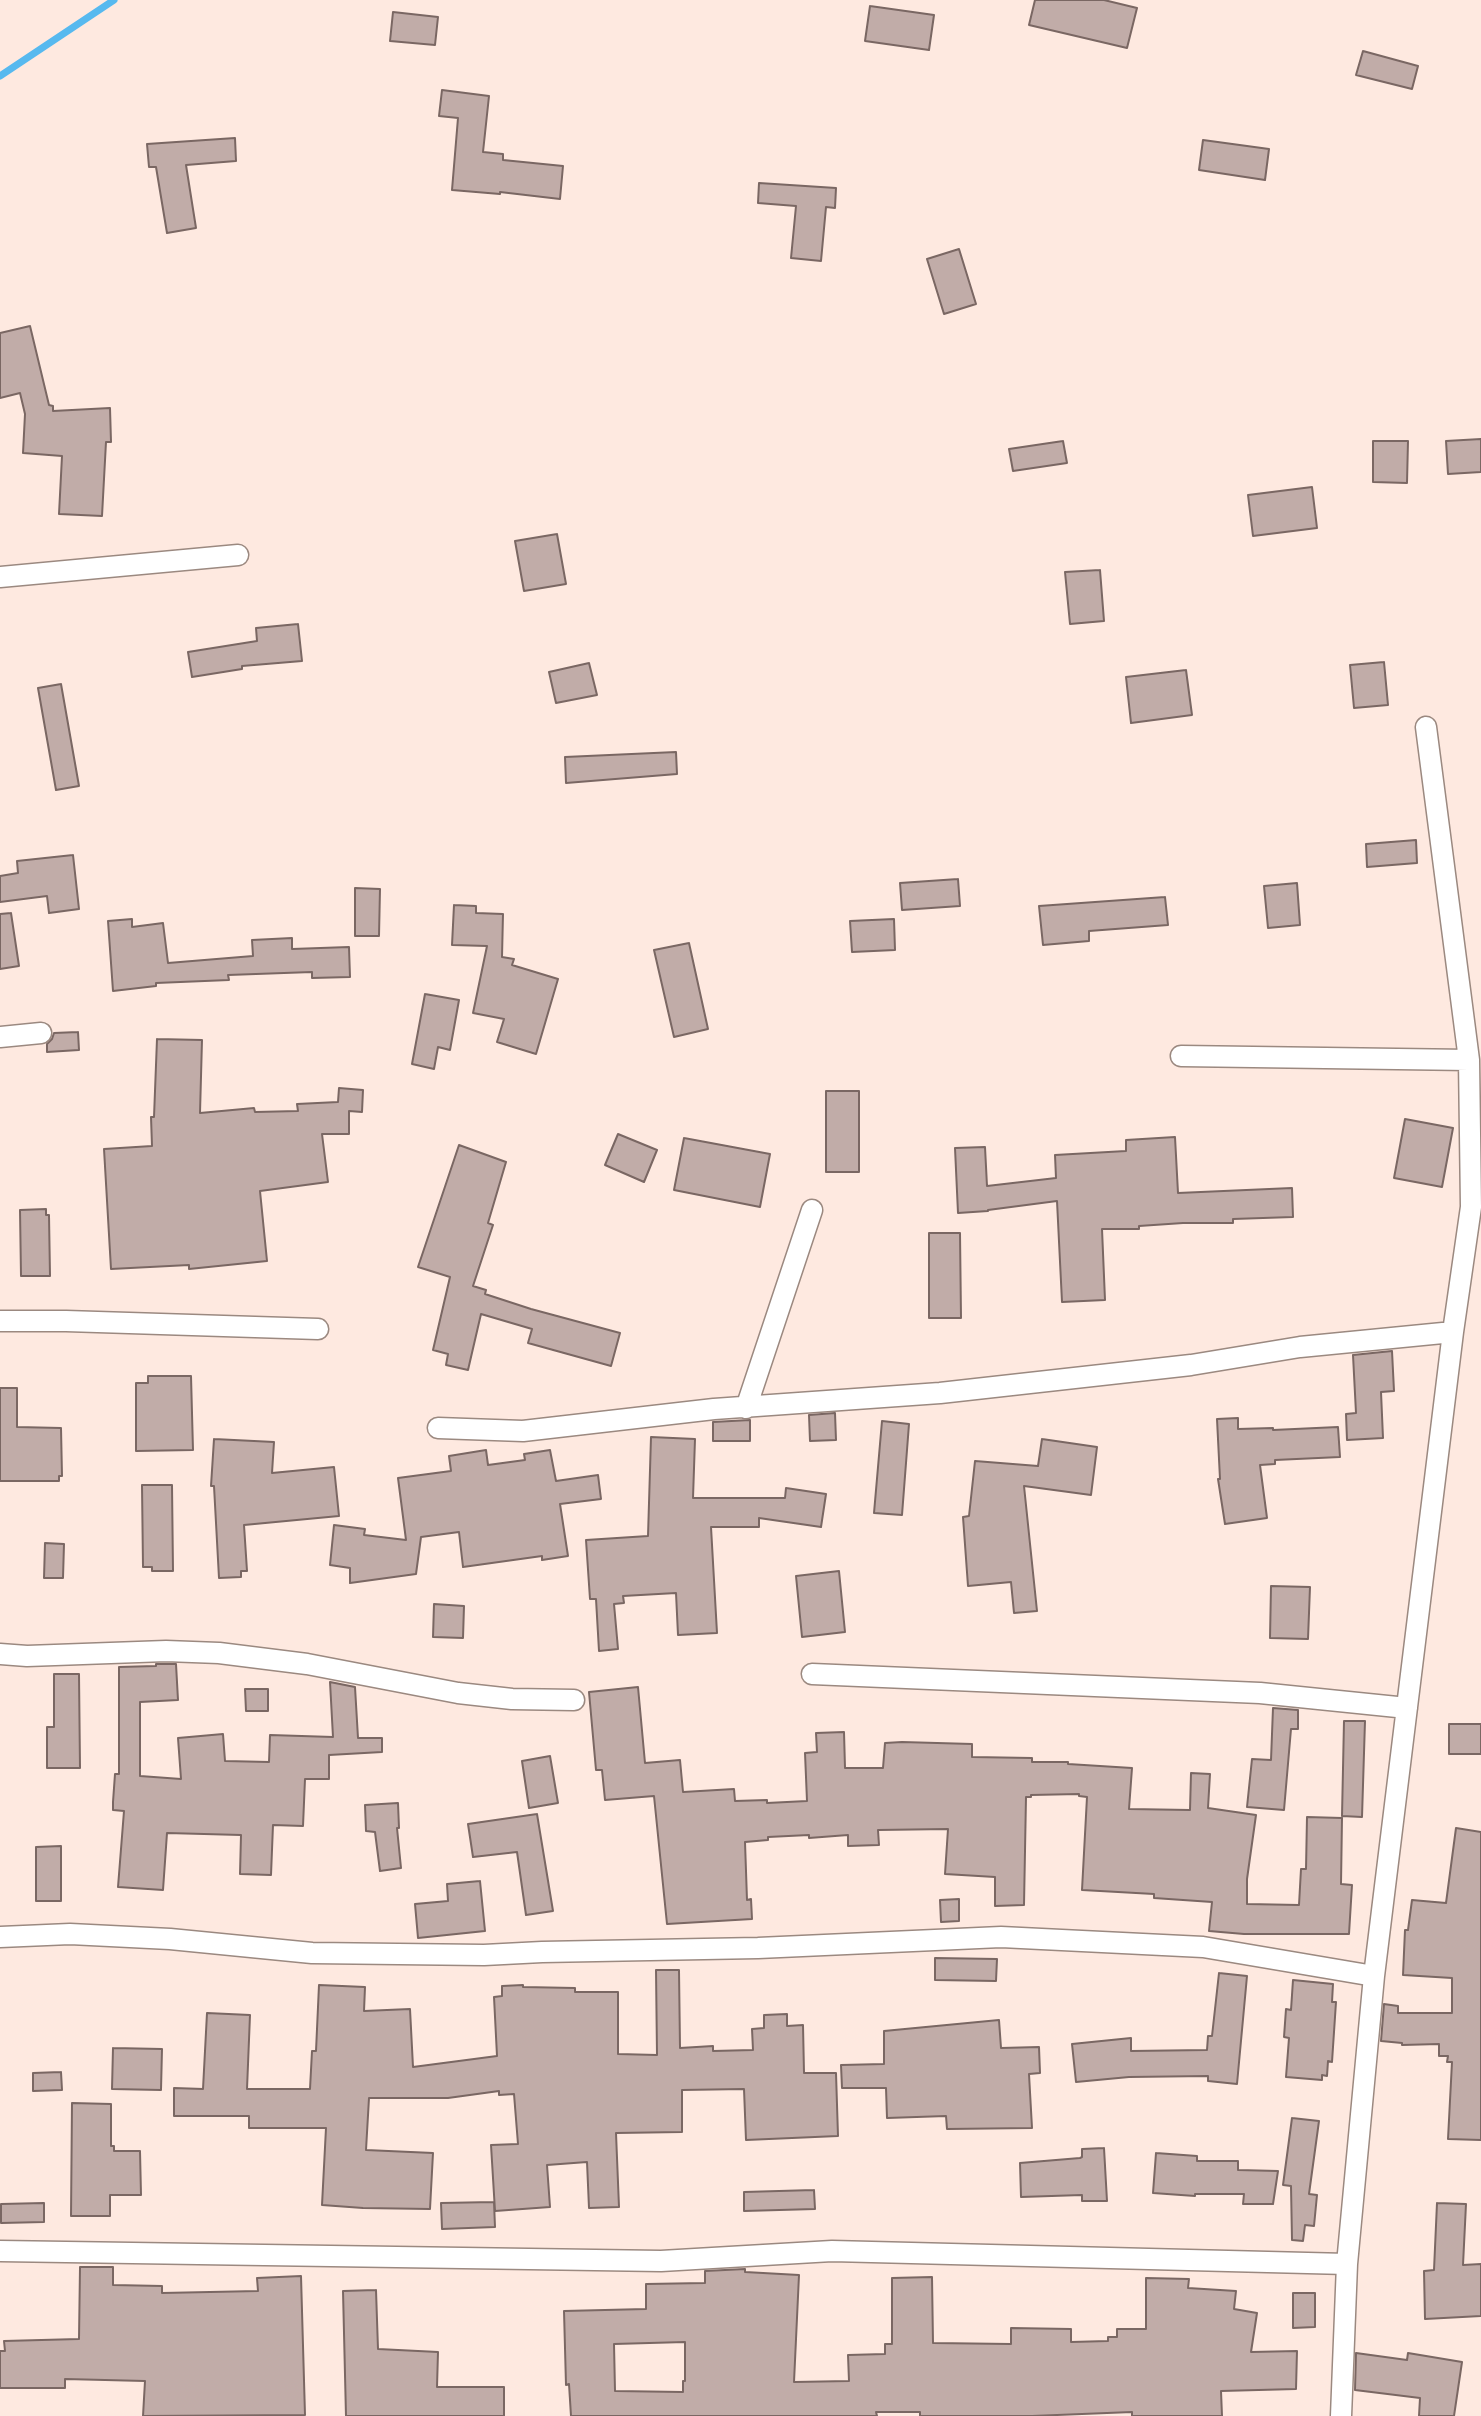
<!DOCTYPE html>
<html>
<head>
<meta charset="utf-8">
<style>
  body { margin:0 }
  canvas { display:block; background:#fee9e0 }
</style>
</head>
<body>
<canvas width="1481" height="2416"></canvas>
<script>
const c = document.querySelector('canvas').getContext('2d');
c.lineJoin = 'round';
function toPath(rows) {
  const path = new Path2D();
  for (const r of rows) {
    path.moveTo(r[0], r[1]);
    for (let i = 2; i < r.length; i += 2) path.lineTo(r[i], r[i + 1]);
  }
  return path;
}
function strokePath(path, color, width, dash) {
  c.strokeStyle = color;
  c.lineWidth = width;
  c.lineCap = dash ? 'butt' : 'round';
  c.setLineDash(dash || []);
  c.stroke(path);
}
function fillPath(path, color) {
  c.fillStyle = color;
  c.fill(path, 'evenodd');
}
strokePath(toPath([
  [0,76,114,0]
]), '#57b9ef', 7);
const building = toPath([
  [1035,0,1104,0,1137,8,1127,48,1029,25,1035,0],
  [870,6,934,15,929,50,865,41,870,6],
  [393,12,438,17,435,45,390,41,393,12],
  [1363,51,1418,66,1412,89,1356,75,1363,51],
  [442,90,489,96,483,152,503,154,503,160,563,166,560,199,500,192,500,194,452,190,458,118,439,116,442,90],
  [235,138,236,161,186,165,196,228,167,233,156,167,149,167,147,144,235,138],
  [1203,140,1269,149,1265,180,1199,170,1203,140],
  [759,183,836,188,835,208,826,207,821,261,791,258,796,206,758,203,759,183],
  [959,249,976,304,944,314,927,259,959,249],
  [30,326,49,405,53,406,53,411,110,408,111,442,106,442,102,516,59,514,62,456,23,453,25,414,20,393,0,398,0,333,30,326],
  [1481,439,1481,472,1448,474,1446,441,1481,439],
  [1063,441,1067,463,1013,471,1009,449,1063,441],
  [1373,441,1408,441,1407,483,1373,482,1373,441],
  [1312,487,1317,528,1253,536,1248,495,1312,487],
  [557,534,566,584,524,591,515,541,557,534],
  [1100,570,1104,621,1070,624,1065,572,1100,570],
  [298,624,302,661,242,666,242,669,192,677,188,652,257,641,256,628,298,624],
  [1384,662,1388,705,1354,708,1350,665,1384,662],
  [589,663,597,695,556,703,549,672,589,663],
  [1186,670,1192,715,1131,723,1126,677,1186,670],
  [61,684,79,786,56,790,38,688,61,684],
  [676,752,677,774,566,783,565,757,676,752],
  [1416,840,1417,863,1367,867,1366,844,1416,840],
  [73,855,79,909,49,913,47,896,0,902,0,876,18,873,17,861,73,855],
  [958,879,960,906,902,910,900,883,958,879],
  [1297,883,1300,925,1268,928,1264,886,1297,883],
  [355,888,380,889,379,936,355,936,355,888],
  [1165,897,1168,925,1089,931,1089,941,1043,945,1039,906,1165,897],
  [454,905,476,906,476,913,503,914,502,957,514,959,512,965,558,979,536,1054,497,1042,504,1019,473,1013,487,946,452,945,454,905],
  [11,913,19,966,0,969,0,914,11,913],
  [132,919,132,927,163,923,168,963,253,956,252,940,292,938,292,949,349,947,350,977,312,978,312,972,228,975,229,980,156,983,156,986,113,991,108,921,132,919],
  [894,919,895,950,852,952,850,921,894,919],
  [689,943,708,1029,674,1037,654,950,689,943],
  [425,994,459,1000,450,1050,438,1047,434,1069,412,1064,425,994],
  [78,1032,79,1050,47,1052,47,1044,52,1039,54,1033,78,1032],
  [157,1039,202,1040,200,1113,254,1108,255,1112,298,1111,297,1104,338,1102,339,1088,363,1090,362,1112,349,1111,349,1134,322,1134,328,1182,260,1191,267,1261,189,1269,189,1265,111,1269,104,1149,152,1146,151,1117,154,1117,157,1039],
  [826,1091,859,1091,859,1172,826,1172,826,1091],
  [1405,1119,1453,1128,1442,1187,1394,1178,1405,1119],
  [618,1134,657,1150,644,1182,605,1165,618,1134],
  [1175,1137,1178,1193,1292,1188,1293,1217,1233,1219,1233,1223,1183,1223,1139,1226,1139,1229,1102,1229,1105,1300,1062,1302,1057,1201,988,1210,988,1211,958,1213,955,1148,985,1147,987,1186,1056,1178,1055,1155,1126,1151,1126,1140,1175,1137],
  [684,1138,770,1154,760,1207,674,1190,684,1138],
  [459,1145,506,1162,488,1223,493,1225,473,1286,486,1290,485,1294,531,1309,620,1333,611,1366,528,1343,532,1329,481,1314,468,1370,446,1365,448,1354,433,1350,450,1277,418,1267,459,1145],
  [46,1209,46,1215,49,1215,50,1276,21,1276,20,1210,46,1209],
  [929,1233,960,1233,961,1318,929,1318,929,1233],
  [1392,1351,1394,1391,1381,1392,1383,1438,1347,1440,1346,1414,1356,1413,1353,1355,1392,1351],
  [148,1376,191,1376,193,1450,136,1451,136,1383,148,1383,148,1376],
  [0,1388,17,1388,17,1427,61,1428,62,1476,59,1476,59,1481,0,1481,0,1388],
  [835,1413,836,1440,810,1441,809,1415,835,1413],
  [1238,1418,1238,1429,1273,1428,1273,1430,1338,1427,1340,1457,1275,1460,1275,1464,1260,1465,1267,1518,1225,1524,1218,1479,1220,1479,1217,1419,1238,1418],
  [750,1420,750,1441,713,1441,713,1422,750,1420],
  [882,1421,909,1424,902,1515,874,1513,882,1421],
  [651,1437,695,1439,693,1498,785,1498,786,1488,826,1494,821,1527,759,1518,759,1527,711,1527,717,1633,678,1635,676,1593,623,1596,624,1603,614,1604,618,1649,599,1651,596,1599,590,1599,586,1540,648,1536,651,1437],
  [214,1439,274,1442,272,1473,334,1467,339,1516,244,1525,247,1571,241,1571,241,1577,219,1578,214,1486,211,1486,214,1439],
  [1042,1439,1097,1447,1091,1495,1024,1486,1037,1611,1014,1613,1011,1582,968,1586,963,1517,969,1516,975,1461,1038,1466,1042,1439],
  [486,1450,488,1465,525,1460,524,1454,550,1450,556,1481,598,1475,601,1499,560,1504,568,1556,542,1560,542,1556,463,1567,459,1532,421,1537,416,1574,350,1583,350,1568,330,1565,334,1525,365,1529,364,1535,406,1540,398,1478,451,1471,449,1456,486,1450],
  [142,1485,172,1485,173,1571,152,1571,152,1567,143,1567,142,1485],
  [45,1543,64,1544,63,1578,44,1578,45,1543],
  [839,1571,845,1632,802,1637,796,1576,839,1571],
  [1271,1586,1310,1587,1308,1639,1270,1638,1271,1586],
  [434,1604,464,1606,463,1638,433,1637,434,1604],
  [156,1664,176,1664,178,1700,140,1702,140,1776,181,1779,178,1738,223,1734,225,1761,269,1762,270,1735,333,1737,330,1682,355,1687,358,1738,382,1738,382,1752,329,1755,329,1779,305,1779,303,1826,273,1825,271,1875,240,1874,241,1835,167,1833,163,1890,118,1887,124,1811,113,1810,113,1802,115,1774,119,1774,119,1667,156,1666,156,1664],
  [54,1674,79,1674,80,1768,47,1768,47,1727,54,1727,54,1674],
  [638,1687,645,1763,680,1760,683,1792,734,1789,735,1801,767,1800,767,1803,807,1801,805,1753,817,1752,816,1733,844,1732,845,1768,883,1768,885,1743,902,1742,972,1744,972,1757,1032,1758,1032,1762,1068,1762,1068,1764,1132,1768,1129,1809,1190,1810,1191,1773,1210,1774,1208,1808,1256,1815,1247,1879,1247,1904,1299,1905,1301,1869,1306,1869,1307,1817,1342,1818,1341,1884,1352,1885,1349,1934,1244,1934,1209,1931,1212,1902,1154,1898,1154,1894,1082,1890,1087,1797,1079,1796,1079,1794,1031,1795,1031,1797,1026,1797,1024,1905,995,1906,995,1877,945,1874,948,1829,878,1830,879,1845,848,1846,848,1835,809,1838,809,1835,768,1837,768,1840,745,1842,747,1900,751,1899,752,1919,667,1924,654,1796,605,1800,602,1770,596,1770,589,1692,638,1687],
  [245,1689,268,1689,268,1711,246,1711,245,1689],
  [1273,1708,1298,1710,1298,1729,1291,1729,1284,1810,1247,1807,1252,1759,1271,1760,1273,1708],
  [1344,1721,1365,1721,1362,1817,1342,1816,1344,1721],
  [1449,1724,1481,1724,1481,1754,1449,1754,1449,1724],
  [550,1756,558,1803,529,1808,522,1761,550,1756],
  [398,1803,399,1828,397,1828,401,1868,380,1871,375,1832,366,1831,365,1805,398,1803],
  [537,1814,553,1911,526,1915,517,1852,473,1857,468,1824,537,1814],
  [1456,1828,1481,1832,1481,2140,1448,2139,1452,2062,1447,2062,1448,2056,1439,2056,1439,2044,1402,2045,1402,2043,1381,2041,1384,2004,1398,2006,1398,2013,1452,2013,1452,1978,1403,1975,1405,1930,1408,1930,1412,1900,1446,1903,1456,1828],
  [61,1846,61,1901,36,1901,36,1847,61,1846],
  [480,1881,485,1931,418,1938,415,1904,448,1901,447,1884,480,1881],
  [959,1899,959,1921,941,1922,940,1900,959,1899],
  [935,1958,997,1959,996,1981,935,1980,935,1958],
  [656,1970,679,1970,680,2048,713,2046,713,2051,753,2050,752,2029,764,2028,764,2015,787,2014,787,2026,803,2025,804,2073,836,2073,838,2136,746,2140,744,2089,682,2090,682,2132,616,2133,619,2207,589,2208,587,2162,547,2165,550,2207,495,2211,491,2145,518,2144,514,2094,499,2095,499,2091,448,2098,369,2098,366,2150,433,2153,430,2209,363,2208,322,2205,326,2128,249,2128,249,2116,174,2116,174,2088,203,2089,207,2013,250,2015,247,2089,310,2089,312,2051,316,2051,319,1985,365,1987,364,2011,410,2009,413,2067,497,2056,494,1997,502,1996,502,1986,523,1985,523,1987,575,1988,575,1992,618,1992,618,2054,657,2055,656,1970],
  [1219,1973,1247,1976,1237,2084,1208,2081,1208,2076,1129,2077,1076,2082,1072,2044,1131,2038,1131,2051,1207,2050,1208,2036,1212,2036,1219,1973],
  [1293,1980,1333,1984,1332,2002,1336,2002,1332,2062,1328,2061,1327,2076,1322,2075,1322,2080,1286,2077,1289,2038,1284,2037,1286,2009,1291,2010,1293,1980],
  [999,2020,1001,2048,1039,2047,1040,2073,1029,2074,1032,2128,947,2129,946,2116,887,2118,886,2088,842,2088,841,2065,884,2064,884,2031,999,2020],
  [113,2048,162,2049,161,2090,112,2089,113,2048],
  [61,2072,62,2090,33,2091,33,2073,61,2072],
  [72,2103,111,2104,111,2146,114,2146,114,2151,140,2151,141,2195,110,2195,110,2216,71,2216,72,2103],
  [1292,2118,1319,2121,1309,2194,1317,2195,1314,2226,1305,2225,1303,2241,1292,2240,1291,2186,1283,2185,1292,2118],
  [1104,2148,1107,2201,1082,2201,1082,2195,1021,2197,1020,2163,1080,2158,1082,2157,1082,2149,1104,2148],
  [1156,2153,1197,2156,1197,2161,1238,2161,1238,2170,1278,2171,1273,2204,1243,2204,1244,2194,1195,2194,1195,2196,1153,2193,1156,2153],
  [814,2190,815,2209,744,2211,744,2192,814,2190],
  [494,2202,495,2227,442,2229,441,2203,494,2202],
  [44,2203,44,2222,1,2223,1,2204,44,2203],
  [1437,2203,1466,2204,1463,2265,1481,2264,1481,2316,1425,2319,1424,2271,1434,2270,1437,2203],
  [80,2267,113,2267,113,2285,162,2286,162,2293,258,2291,257,2278,301,2276,305,2415,143,2416,145,2381,65,2379,65,2388,0,2388,0,2351,5,2351,4,2341,79,2339,80,2267],
  [745,2269,745,2272,799,2275,794,2382,849,2381,848,2355,885,2354,885,2344,892,2344,892,2278,932,2277,933,2343,1011,2344,1011,2328,1071,2329,1071,2342,1108,2341,1108,2337,1117,2337,1117,2329,1146,2329,1146,2278,1189,2279,1188,2288,1236,2291,1234,2309,1257,2313,1251,2352,1297,2351,1296,2389,1221,2391,1222,2416,1132,2416,1132,2412,1032,2416,920,2416,920,2412,876,2412,877,2416,571,2416,569,2384,566,2385,564,2311,646,2309,646,2284,705,2283,705,2271,745,2269],
  [685,2342,685,2381,683,2381,683,2392,615,2391,614,2344,685,2342],
  [376,2290,378,2349,438,2352,437,2387,504,2387,504,2416,346,2416,343,2291,376,2290],
  [1293,2293,1315,2293,1315,2327,1293,2328,1293,2293],
  [1356,2353,1407,2360,1408,2353,1462,2362,1454,2416,1419,2416,1420,2398,1355,2390,1356,2353]
]);
fillPath(building, '#c1aca8');
strokePath(building, '#7a6763', 2);
const minor = toPath([
  [0,577,238,555],
  [0,1037,41,1033],
  [1181,1056,1469,1060],
  [0,1321,66,1321,318,1329],
  [746,1408,812,1210],
  [438,1428,523,1431,714,1409,940,1393,1191,1365,1300,1347,1453,1332],
  [0,1654,27,1656,166,1651,219,1653,307,1664,458,1693,512,1699,574,1700],
  [812,1674,1260,1693,1407,1708],
  [0,1937,70,1934,170,1939,312,1953,484,1955,542,1952,758,1948,1001,1937,1203,1947,1374,1976],
  [0,2251,661,2261,832,2251,1347,2264],
  [1341,2416,1347,2264,1374,1976,1453,1332,1471,1207,1469,1060,1426,727]
]);
strokePath(minor, '#9b8980', 23);
strokePath(minor, '#fff', 20);
</script>
</body>
</html>
